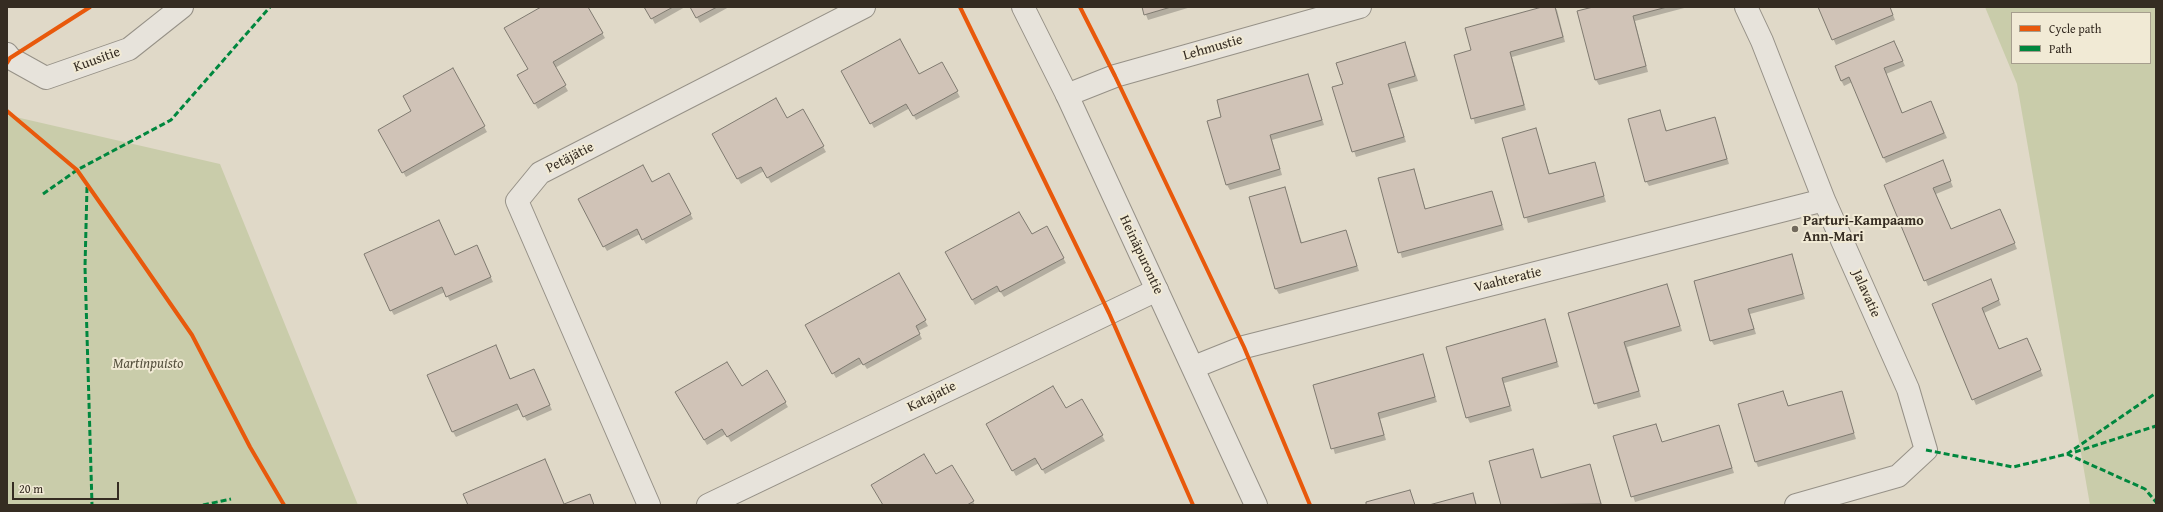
<!DOCTYPE html>
<html>
<head>
<meta charset="utf-8">
<style>
  body { margin:0 }
  #map { position:relative; width:2163px; height:512px; overflow:hidden; background:#e0d9c8; font-family:"Gentium Book Plus",serif }
  canvas { display:block }
  .frame { position:absolute; inset:0; border:8px solid #352c22; pointer-events:none }
  .legend { position:absolute; left:2011px; top:12px; width:140px; height:52px; box-sizing:border-box; background:#f1ead5; border:1px solid #a69e8d; margin:0; padding:5px 7px; list-style:none; font-size:12px; color:#352c22 }
  .legend li { display:flex; align-items:center; gap:8px; height:20px }
  .legend b { width:20px; border:1px solid #a69e8d }
  .scale { position:absolute; left:12px; top:482px; width:107px; height:18px; box-sizing:border-box; border:2px solid #352c22; border-top:0; padding-left:5px; font-size:12px; line-height:14px; white-space:nowrap; color:#352c22; -webkit-text-stroke:3px #f1ead5; paint-order:stroke }
</style>
</head>
<body>
<div id="map">
<canvas width="2163" height="512"></canvas>
<div class="frame"></div>
<ul class="legend">
<li><b style="height:5px;background:#e8590c"></b>Cycle path</li>
<li><b style="height:5px;background:#00873e"></b>Path</li>
</ul>
<div class="scale">20 m</div>
</div>
<script>
const c = document.querySelector('canvas').getContext('2d');
c.lineJoin = 'round';
function fillPath(path, color) {
  c.fillStyle = color;
  c.fill(path, 'evenodd');
}
function toPath(rows) {
  const path = new Path2D();
  for (const r of rows) {
    path.moveTo(r[0], r[1]);
    for (let i = 2; i < r.length; i += 2) path.lineTo(r[i], r[i + 1]);
  }
  return path;
}
function strokePath(path, color, width, dash) {
  c.strokeStyle = color;
  c.lineWidth = width;
  c.lineCap = dash ? 'butt' : 'round';
  c.setLineDash(dash || []);
  c.stroke(path);
}
function drawText(font, color, halo, rows, align = 'center') {
  c.font = font + ' "Gentium Book Plus",serif';
  c.lineWidth = 4;
  c.setLineDash([]);
  c.textBaseline = 'middle';
  c.strokeStyle = halo;
  c.fillStyle = color;
  for (const [text, x, y, turn = 0] of rows) {
    c.save();
    c.translate(x, y);
    c.rotate((+turn || 0) * Math.PI / 180);
    c.textAlign = isNaN(turn) ? turn : align;
    if (halo) c.strokeText(text, 0, 0);
    c.fillText(text, 0, 0);
    c.restore();
  }
}
fillPath(toPath([
  [1985,7,2156,7,2156,505,2090,505,2017,84],
  [2012,13,2150,13,2150,63,2012,63],
  [7,115,220,164,358,505,7,505]
]), '#c9ccaa');
fillPath(toPath([
  [543,7,587,7,605,38,555,68,568,91,538,109,519,76,529,69],
  [646,7,685,7,655,24],
  [691,7,729,7,700,23],
  [1143,7,1191,7,1148,20],
  [1546,7,1555,7,1557,10,1565,42,1512,57,1526,110,1475,124,1456,56,1472,51],
  [1594,7,1688,7,1635,21,1648,72,1599,85,1596,80],
  [1819,7,1890,7,1895,20,1836,45],
  [1405,43,1418,81,1390,89,1406,142,1356,157,1333,88,1344,85],
  [1897,47,1905,66,1886,74,1903,114,1931,102,1947,138,1886,163,1852,82,1844,86,1841,80],
  [941,63,960,97,916,120,910,108,874,128,843,72,919,76],
  [453,70,487,132,406,177,379,130,412,112],
  [1308,75,1324,125,1272,140,1282,175,1230,190,1227,185,1223,118],
  [803,110,826,152,771,183,764,171,741,184,713,135,787,119],
  [1659,111,1667,131,1715,118,1729,164,1649,186,1646,181],
  [1536,130,1550,175,1594,163,1606,202,1528,223,1503,139],
  [1945,167,1953,187,1936,194,1951,230,2003,215,2017,249,1928,286,1885,186],
  [1414,170,1426,210,1492,192,1504,230,1402,258,1379,179],
  [672,179,693,219,646,244,640,234,607,251,604,246,652,183],
  [1285,188,1302,243,1346,231,1359,271,1279,294,1276,289],
  [1046,227,1066,263,1004,297,1000,291,975,305,947,253,1031,235],
  [479,251,493,282,450,301,445,292,394,315,391,310,455,256],
  [1792,255,1805,299,1750,314,1756,334,1714,345,1711,340],
  [898,274,928,326,918,331,922,339,867,369,863,363,836,378,806,325],
  [1667,285,1682,331,1627,347,1641,397,1598,409,1569,314],
  [1993,286,2001,305,1984,313,1999,350,2030,344,2043,376,1976,405,1933,305],
  [1544,320,1559,367,1504,383,1512,411,1470,423,1467,417],
  [498,352,511,380,536,375,552,410,527,421,520,409,456,437,453,432],
  [1422,355,1437,402,1380,419,1386,440,1335,454,1314,385],
  [767,372,788,407,731,442,726,434,707,445,677,393,741,388],
  [1783,392,1789,407,1841,392,1856,439,1758,467,1756,462],
  [1082,400,1105,441,1045,474,1039,463,1016,476,987,425,1065,409],
  [1656,425,1662,443,1719,427,1734,473,1635,502,1614,437],
  [1532,450,1542,478,1589,465,1602,505,1502,505,1490,462],
  [952,466,975,505,884,505,936,476],
  [1473,494,1477,505,1432,505]
]), '#0003');
const building = toPath([
  [541,7,588,7,603,33,553,62,566,85,534,104,517,75,528,69,504,28,541,7],
  [644,7,673,7,651,19,644,7],
  [690,7,717,7,696,18,690,7],
  [1142,7,1171,7,1144,15,1142,7],
  [1542,7,1555,7,1563,37,1510,52,1524,105,1471,119,1454,55,1471,50,1465,28,1542,7],
  [1667,7,1633,16,1646,66,1595,80,1577,11,1593,7,1667,7],
  [1818,7,1890,7,1893,15,1832,40,1818,7],
  [900,39,919,74,942,62,958,91,913,116,906,104,870,124,841,71,900,39],
  [1894,41,1903,61,1884,68,1902,113,1931,101,1944,133,1883,158,1849,77,1841,81,1835,66,1894,41],
  [1405,42,1415,76,1388,84,1404,137,1352,152,1332,87,1343,84,1336,63,1405,42],
  [453,68,485,126,402,173,378,130,411,111,403,96,453,68],
  [1308,74,1322,120,1270,135,1280,169,1226,185,1207,121,1221,117,1217,100,1308,74],
  [776,98,787,118,803,109,824,146,767,178,761,167,737,179,712,134,776,98],
  [1660,110,1666,131,1715,117,1727,159,1645,182,1628,119,1660,110],
  [1536,128,1549,174,1595,162,1604,196,1524,218,1502,138,1536,128],
  [1943,160,1951,181,1933,188,1951,229,2000,209,2015,243,1924,281,1884,185,1943,160],
  [643,165,652,182,669,173,691,214,642,240,637,229,603,247,578,199,643,165],
  [1414,169,1425,209,1492,191,1502,225,1398,253,1378,178,1414,169],
  [1285,187,1301,243,1346,230,1357,266,1275,289,1249,197,1285,187],
  [1019,212,1032,234,1047,226,1064,258,1000,292,997,286,972,300,945,252,1019,212],
  [439,220,455,255,477,245,491,277,446,297,442,287,390,311,364,254,439,220],
  [1792,254,1803,294,1748,309,1754,329,1710,341,1694,281,1792,254],
  [899,273,926,320,916,326,920,334,863,365,859,358,832,374,805,325,899,273],
  [1991,279,1999,300,1982,308,1999,349,2027,338,2041,370,1972,400,1932,304,1991,279],
  [1667,284,1680,326,1624,342,1639,391,1594,404,1568,313,1667,284],
  [1545,319,1557,362,1502,378,1510,406,1466,418,1446,347,1545,319],
  [496,345,510,379,534,369,550,405,523,417,517,404,452,432,427,375,496,345],
  [1423,354,1435,397,1378,413,1384,435,1331,449,1313,385,1423,354],
  [727,362,742,386,767,370,786,402,727,437,722,429,704,440,675,392,727,362],
  [1053,386,1066,408,1082,399,1103,435,1042,470,1035,458,1012,471,986,424,1053,386],
  [1783,391,1788,406,1842,391,1854,433,1755,462,1738,404,1783,391],
  [1656,424,1662,442,1719,425,1732,468,1631,497,1613,436,1656,424],
  [1533,449,1541,478,1590,464,1601,504,1501,505,1489,461,1533,449],
  [924,454,936,474,952,465,974,501,967,505,883,505,871,485,924,454],
  [545,459,564,504,590,494,594,505,468,505,463,494,545,459],
  [1410,490,1415,505,1366,505,1366,502,1410,490],
  [1473,493,1476,505,1429,505,1473,493]
]);
fillPath(building, '#d0c3b7');
strokePath(building, '#7f7a70', 1);
const minor = toPath([
  [1746,7,1762,41,1824,200,1908,389,1926,450,1898,476,1796,505],
  [7,54,10,58,46,78,129,49,182,7],
  [1067,95,1115,76,1360,7],
  [1194,367,1244,347,1824,200],
  [649,505,517,201,540,173,864,7],
  [708,505,1157,290]
]);
const tertiary = toPath([
  [1023,7,1067,95,1256,505]
]);
strokePath(minor, '#969187', 24);
strokePath(tertiary, '#969187', 24);
strokePath(minor, '#e7e3db', 22);
strokePath(tertiary, '#e7e3db', 22);
strokePath(toPath([
  [87,187,85,267,92,505],
  [43,194,77,170,171,120,270,7],
  [1926,450,2013,467,2067,454,2156,393],
  [2075,452,2156,426],
  [2067,454,2145,489,2156,502],
  [203,505,231,499]
]), '#00873e', 3, [6, 3]);
strokePath(toPath([
  [960,7,1109,313,1193,505],
  [1080,7,1115,76,1244,347,1310,505],
  [7,63,10,58,90,7],
  [7,111,77,170,131,247,192,335,250,447,284,505]
]), '#e8590c', 4);
for (const [x, y, r, color] of [
  [1795,229,4,"#71695c"]
]) {
  const dot = new Path2D();
  dot.arc(x, y, r, 0, 2 * Math.PI);
  c.fillStyle = color;
  c.fill(dot);
  strokePath(dot, '#f1ead5', 1.5);
}
drawText('14px', '#352c22', '#f1ead5', [
  ["Lehmustie",1213,48,-16],
  ["Kuusitie",97,60,-20],
  ["Petäjätie",570,158,-27],
  ["Heinäpurontie",1141,255,65],
  ["Vaahteratie",1508,280,-14],
  ["Jalavatie",1866,294,66],
  ["Katajatie",932,397,-26]
]);
drawText('bold 14px', '#352c22', '#f1ead5', [
  ["Parturi-Kampaamo",1803,221],
  ["Ann-Mari",1803,237]
], 'left');
drawText('italic 14px', '#56513e', '#f1ead5', [
  ["Martinpuisto",148,364]
]);
</script>
</body>
</html>
